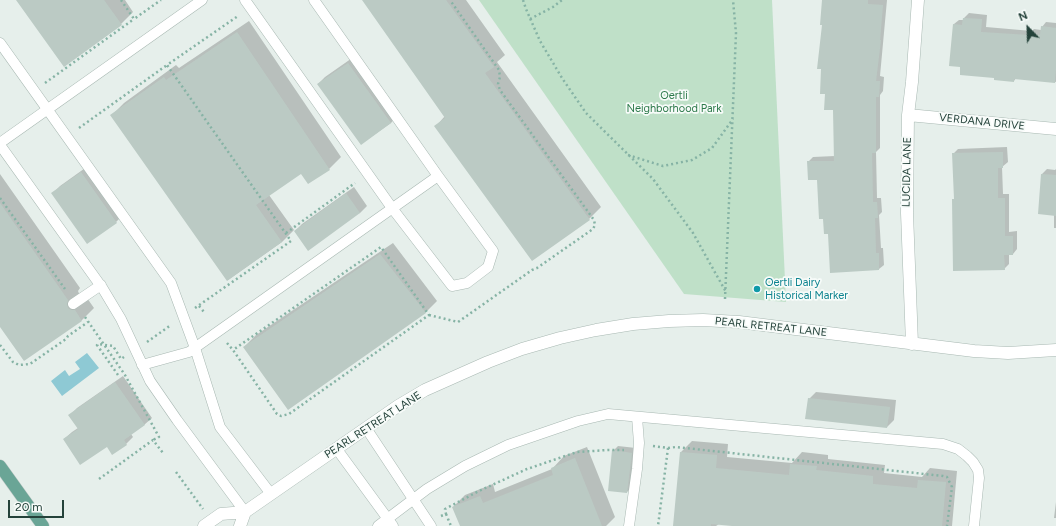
<!DOCTYPE html>
<html>
<head>
<meta charset="utf-8">
<style>
  body { margin:0 }
  #map { position:relative; width:1056px; height:526px; overflow:hidden; background:#e6efeb; font-family:Figtree,sans-serif }
  canvas { display:block }
  .north { position:absolute; left:1008px; top:8px; width:40px; height:40px; -webkit-text-stroke:3px #f7fbf9; paint-order:stroke; rotate:337deg; font-size:11px; font-weight:700; line-height:16px; text-align:center; color:#24423a }
  .north::after { content:''; display:block; margin:auto; width:14px; height:18px; background:#24423a; clip-path:polygon(50% 0,100% 100%,50% 72%,0 100%) }
  .scale { position:absolute; left:8px; top:500px; width:56px; height:18px; box-sizing:border-box; border:2px solid #24423a; border-top:0; padding-left:5px; font-size:12px; line-height:14px; white-space:nowrap; color:#24423a; -webkit-text-stroke:3px #f7fbf9; paint-order:stroke }
</style>
</head>
<body>
<div id="map">
<canvas width="1056" height="526"></canvas>
<div class="north">N</div>
<div class="scale">20 m</div>
</div>
<script>
const c = document.querySelector('canvas').getContext('2d');
c.lineJoin = 'round';
function fillPath(path, color) {
  c.fillStyle = color;
  c.fill(path, 'evenodd');
}
function toPath(rows) {
  const path = new Path2D();
  for (const r of rows) {
    path.moveTo(r[0], r[1]);
    for (let i = 2; i < r.length; i += 2) path.lineTo(r[i], r[i + 1]);
  }
  return path;
}
function strokePath(path, color, width, dash) {
  c.strokeStyle = color;
  c.lineWidth = width;
  c.lineCap = dash ? 'butt' : 'round';
  c.setLineDash(dash || []);
  c.stroke(path);
}
function drawText(font, color, halo, rows, align = 'center') {
  c.font = font + ' Figtree,sans-serif';
  c.lineWidth = 3.5;
  c.setLineDash([]);
  c.textBaseline = 'middle';
  c.strokeStyle = halo;
  c.fillStyle = color;
  for (const [text, x, y, turn = 0] of rows) {
    c.save();
    c.translate(x, y);
    c.rotate((+turn || 0) * Math.PI / 180);
    c.textAlign = isNaN(turn) ? turn : align;
    if (halo) c.strokeText(text, 0, 0);
    c.fillText(text, 0, 0);
    c.restore();
  }
}
fillPath(toPath([
  [479,0,772,0,786,302,684,294]
]), '#bfe0c8');
fillPath(toPath([
  [87,353,99,368,62,396,51,381,65,370,69,376,80,369,75,362]
]), '#8ec9d4');
fillPath(toPath([
  [17,0,125,0,133,12,121,24],
  [363,0,466,0,505,55,497,62,601,207,589,219,436,126,445,116],
  [823,0,887,0,880,76,884,77,883,91,880,95,880,148,876,152,877,198,881,198,882,212,879,215,881,248,883,248,884,265,879,269,829,233,824,218,818,179,808,162,813,157,835,156,834,109,826,93,823,24],
  [969,13,987,15,986,27,1032,31,1034,29,1041,30,1042,27,1046,22,1056,23,1056,82,1016,78,1014,81,995,77,961,66,954,24,959,20,964,20,964,18],
  [249,21,341,157,329,169,301,172,269,195,294,230,282,242,228,280,112,115,124,103,176,65,179,68],
  [355,56,398,115,391,123,361,144,318,84,325,77],
  [1007,147,1008,162,1002,167,1003,194,1009,194,1009,232,1017,231,1017,249,1013,254,1009,254,1009,264,1004,269,953,200,955,198,953,154,958,149],
  [88,166,123,215,116,222,53,193,60,186],
  [1047,169,1055,170,1056,169,1056,228,1054,228,1054,215,1042,174],
  [0,174,80,288,78,291,80,296,87,298,94,308,82,320,24,360,0,325],
  [354,187,367,206,360,213,295,231,302,224],
  [393,243,437,301,425,313,244,347,256,335],
  [123,376,152,418,144,425,131,434,133,437,126,444,107,445,64,439,72,432,78,428,70,415,77,408],
  [816,392,896,400,894,420,887,427,809,399],
  [692,441,728,444,727,457,792,463,802,452,828,455,828,459,885,465,884,473,922,477,930,468,957,471,952,526,744,526,719,524,716,526,674,526,681,452],
  [618,446,636,448,632,487,627,492,613,451],
  [587,447,615,517,606,526,461,526,453,507,465,495,493,484,495,492,552,469,564,456],
  [1056,502,1056,518,1054,518]
]), '#0003');
fillPath(toPath([
  [16,0,104,0,122,25,64,67],
  [362,0,446,0,494,67,485,73,590,220,532,261,434,126,445,118],
  [822,0,868,0,868,4,883,5,880,40,881,40,876,81,880,81,879,97,876,97,876,153,872,153,873,202,877,202,878,218,875,218,876,253,879,253,879,270,830,273,828,234,824,234,823,219,819,219,817,180,808,180,807,161,834,161,833,110,824,110,825,94,820,94,821,69,817,69,822,25,820,25],
  [963,18,982,19,981,32,1028,35,1028,34,1040,35,1041,26,1056,28,1056,69,1055,83,1014,79,1014,82,994,80,994,78,960,75,960,67,949,66,953,24,962,25],
  [237,32,330,170,308,184,301,174,256,205,282,242,227,281,110,115,164,77,166,80],
  [348,63,391,123,361,145,317,84],
  [1003,152,1003,168,998,168,998,198,1005,198,1005,236,1013,236,1013,255,1004,255,1005,270,953,271,952,199,954,199,952,153],
  [81,172,117,223,87,244,51,193],
  [1041,174,1056,175,1056,216,1038,214],
  [346,193,360,213,308,251,294,231],
  [0,203,68,300,67,304,68,308,71,310,75,310,82,321,24,361,0,327],
  [380,254,426,313,288,410,243,347],
  [115,382,145,425,124,440,127,445,112,455,107,447,80,465,63,439,78,429,68,415],
  [808,398,890,407,887,428,805,419],
  [612,450,632,453,627,493,608,491],
  [680,452,717,455,716,468,789,475,790,464,817,466,816,470,873,476,873,484,917,488,918,480,946,482,942,526,732,526,711,524,711,526,673,526],
  [575,458,602,526,460,526,452,507,480,496,483,503,553,475,551,468]
]), '#bbcac4');
const service = toPath([
  [245,0,392,208,452,286,467,283,488,267,493,251,438,176,314,0],
  [0,43,171,283,195,348,220,427,271,494],
  [0,143,202,0],
  [0,145,103,289,121,319,150,381,177,420,245,512],
  [73,304,101,285],
  [142,365,189,352,438,176],
  [366,428,431,526],
  [336,448,393,526],
  [378,526,427,489,465,466,508,445,578,421,608,414,943,444,958,449,967,456,973,462,978,470,979,478,974,526],
  [629,526,637,469,639,443,637,417]
]);
const minor = toPath([
  [908,115,1056,129],
  [912,344,907,213,908,115,912,82,918,0],
  [204,526,221,514,245,512,398,406,425,390,488,362,522,349,560,338,596,330,633,324,669,321,703,320,739,322,974,351,1008,353,1056,350],
  [240,526,245,512]
]);
const primary = toPath([
  [0,466,43,526]
]);
strokePath(service, '#a8b8b2', 11);
strokePath(minor, '#a8b8b2', 13);
strokePath(primary, '#c2cac8', 13);
strokePath(toPath([
  [121,0,134,19,161,0],
  [523,0,526,9,540,41,562,78,586,113,653,179,693,233,726,292],
  [530,19,553,7,562,0],
  [45,83,134,19],
  [79,128,167,65],
  [628,155,663,166,692,160,712,148,733,119],
  [0,198,65,289],
  [286,233,355,183],
  [725,299,736,33,733,0],
  [199,306,204,312],
  [195,308,291,241,167,65,238,16],
  [429,315,458,322,532,270,537,268,593,229,595,225,594,220,500,90,498,84,500,77,499,70,450,0],
  [85,317,125,375,159,437,153,440],
  [147,342,171,325],
  [227,343,233,350,277,414,281,416,289,414,429,315,381,247,233,350],
  [0,345,13,362,19,365,30,364,66,339,68,336,88,322],
  [118,375,97,345,99,344,113,346,121,359,124,357],
  [653,446,668,448,658,526],
  [668,448,676,447,943,476,947,477,952,487,947,526],
  [176,472,203,509],
  [99,479,153,440,163,453],
  [446,514,451,526],
  [441,516,446,514,445,509,479,491,527,469,577,452,608,450,624,450]
]), '#86b3a5', 2.5, [2, 3]);
strokePath(service, '#fff', 10);
strokePath(minor, '#fff', 12);
strokePath(primary, '#6aa596', 12);
for (const [x, y, r, color] of [
  [757,289,4,"#0f9aa8"]
]) {
  const dot = new Path2D();
  dot.arc(x, y, r, 0, 2 * Math.PI);
  c.fillStyle = color;
  c.fill(dot);
  strokePath(dot, '#f7fbf9', 1.5);
}
drawText('11px', '#2d7a4b', '#f7fbf9', [
  ["Oertli",674,96],
  ["Neighborhood Park",674,109]
]);
drawText('11px', '#24423a', '#f7fbf9', [
  ["VERDANA DRIVE",982,122,6],
  ["LUCIDA LANE",907,172,-89],
  ["PEARL RETREAT LANE",771,327,6],
  ["PEARL RETREAT LANE",373,425,-33]
]);
drawText('11px', '#0d838f', '#f7fbf9', [
  ["Oertli Dairy",765,283],
  ["Historical Marker",765,296]
], 'left');
</script>
</body>
</html>
